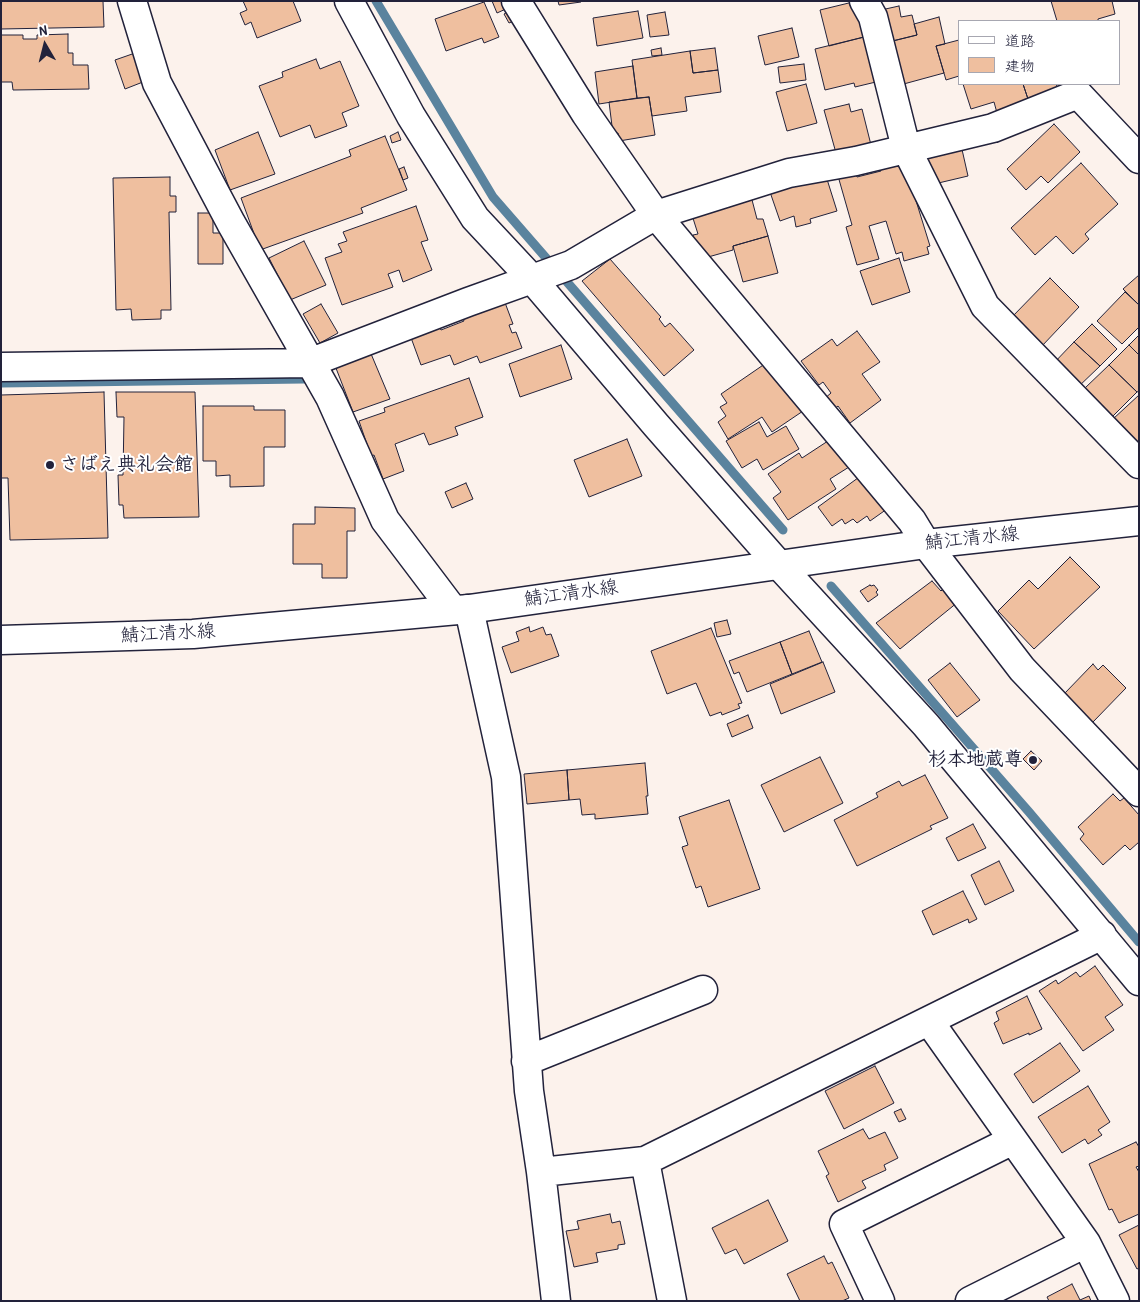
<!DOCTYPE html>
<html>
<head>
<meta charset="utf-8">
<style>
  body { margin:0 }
  #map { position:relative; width:1140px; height:1302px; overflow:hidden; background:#fcf2ec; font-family:"Patrick Hand","Klee One",sans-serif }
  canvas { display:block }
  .frame { position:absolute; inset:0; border:2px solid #22223b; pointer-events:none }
  .legend { position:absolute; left:958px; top:20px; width:162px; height:65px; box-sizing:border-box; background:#fff; border:1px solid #a7a7b1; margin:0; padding:6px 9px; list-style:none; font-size:15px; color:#22223b }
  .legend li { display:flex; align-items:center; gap:10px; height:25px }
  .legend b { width:25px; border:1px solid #a7a7b1 }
  .north { position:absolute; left:20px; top:20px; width:50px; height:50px; -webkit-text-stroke:4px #fff; paint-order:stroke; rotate:352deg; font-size:14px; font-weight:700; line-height:20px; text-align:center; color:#22223b }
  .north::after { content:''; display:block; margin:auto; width:18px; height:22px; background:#22223b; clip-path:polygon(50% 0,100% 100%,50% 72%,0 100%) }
</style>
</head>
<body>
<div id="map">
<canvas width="1140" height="1302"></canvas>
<div class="frame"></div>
<ul class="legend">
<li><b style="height:6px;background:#fff"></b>道路</li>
<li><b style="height:14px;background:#efbf9f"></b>建物</li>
</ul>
<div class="north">N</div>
</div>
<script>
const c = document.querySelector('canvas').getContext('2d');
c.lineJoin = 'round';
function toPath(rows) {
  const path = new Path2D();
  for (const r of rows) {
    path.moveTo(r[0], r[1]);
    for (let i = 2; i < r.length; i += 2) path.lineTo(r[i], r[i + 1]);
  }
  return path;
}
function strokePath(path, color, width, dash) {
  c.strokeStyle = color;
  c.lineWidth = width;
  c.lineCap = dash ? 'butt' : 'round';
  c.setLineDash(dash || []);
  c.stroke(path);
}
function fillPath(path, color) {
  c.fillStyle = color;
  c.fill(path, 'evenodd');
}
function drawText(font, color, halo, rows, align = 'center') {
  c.font = font + ' "Patrick Hand","Klee One",sans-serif';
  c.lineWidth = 4;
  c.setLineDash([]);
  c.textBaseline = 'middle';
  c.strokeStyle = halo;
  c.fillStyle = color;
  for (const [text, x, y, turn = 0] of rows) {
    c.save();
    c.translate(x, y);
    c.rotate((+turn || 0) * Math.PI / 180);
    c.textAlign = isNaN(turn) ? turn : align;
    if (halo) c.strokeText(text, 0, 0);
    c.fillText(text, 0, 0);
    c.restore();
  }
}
strokePath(toPath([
  [376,1,493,197,783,530],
  [1,383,304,379],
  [831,586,1029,812,1139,942]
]), '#5a839e', 9);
const building = toPath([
  [1,1,103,1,104,27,1,29,1,1],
  [243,1,293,1,301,21,257,38,251,22,245,25,240,13,247,10,243,1],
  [492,1,505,1,508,8,497,13,492,1],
  [558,1,580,1,581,2,559,5,558,1],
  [857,1,868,36,829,46,820,10,857,1],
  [1051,1,1112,1,1115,14,1098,19,1098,21,1057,21,1051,1],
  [484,2,499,37,484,43,482,38,446,51,435,19,484,2],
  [899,6,901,17,912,15,917,35,888,42,881,10,899,6],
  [511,10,516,20,509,23,504,14,511,10],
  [638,11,643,38,597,46,593,18,638,11],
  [665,12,669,35,650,37,647,15,665,12],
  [939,17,945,44,936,46,944,73,900,85,893,41,917,35,914,24,939,17],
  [792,28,799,57,765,65,758,36,792,28],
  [68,34,68,53,73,53,73,65,88,65,89,89,13,90,12,82,1,82,1,35,23,35,23,39,37,39,37,35,68,34],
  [868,36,880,81,855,87,854,83,825,90,815,49,868,36],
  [959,40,959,76,946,80,936,46,959,40],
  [661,48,662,55,652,56,651,50,661,48],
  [715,48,718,70,693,73,690,51,715,48],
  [690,51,693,73,718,70,721,92,685,97,687,111,652,116,649,97,637,98,632,60,690,51],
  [138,52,148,80,125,89,115,60,138,52],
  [316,59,320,69,340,61,359,106,342,113,347,126,315,138,310,125,280,137,259,86,283,77,282,72,316,59],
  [804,64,806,80,780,83,778,67,804,64],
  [633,66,637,98,599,104,595,72,633,66],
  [806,84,817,123,787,131,776,92,806,84],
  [963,84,1023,84,1029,102,997,113,994,102,971,109,963,84],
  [1023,84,1056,84,1060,93,1029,102,1023,84],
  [649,97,655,135,619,141,618,133,613,134,609,102,649,97],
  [849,104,851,112,862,109,871,145,836,153,824,110,849,104],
  [1054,124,1080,152,1048,183,1041,176,1026,190,1007,169,1054,124],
  [258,132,275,174,230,190,215,150,258,132],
  [398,132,401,140,392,143,390,136,398,132],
  [385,136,407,190,361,208,363,213,260,250,241,198,351,156,349,150,385,136],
  [961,145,968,176,930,185,923,154,961,145],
  [900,159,906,180,909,178,930,246,927,247,929,254,904,261,902,252,896,254,886,221,869,226,879,259,857,265,846,227,852,225,838,176,855,172,857,177,881,171,879,165,900,159],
  [1081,163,1118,204,1085,234,1089,239,1073,254,1056,236,1035,255,1011,228,1081,163],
  [404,167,408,178,403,180,399,169,404,167],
  [826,176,837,211,810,219,811,223,796,227,794,216,780,221,770,192,826,176],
  [170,177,170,196,176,196,176,212,169,212,171,310,161,310,161,319,132,320,131,309,116,310,113,178,170,177],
  [751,196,757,219,763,219,768,236,733,246,733,250,701,259,693,235,698,234,691,212,751,196],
  [416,206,428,240,421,242,432,270,403,282,399,270,388,274,393,287,342,305,325,258,342,252,338,244,347,241,343,232,416,206],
  [198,213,213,213,213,233,223,233,223,264,198,264,198,213],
  [768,236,778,273,743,282,733,246,768,236],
  [304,241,326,285,290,300,269,258,304,241],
  [899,258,910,292,872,305,860,271,899,258],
  [610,259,661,317,659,319,665,327,670,323,694,350,664,376,582,281,610,259],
  [1139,275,1139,305,1123,289,1139,275],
  [1050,278,1079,307,1041,347,1011,318,1050,278],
  [1125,292,1139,305,1139,327,1122,344,1097,321,1125,292],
  [504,300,513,324,509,325,512,333,516,332,522,348,480,363,477,356,454,365,450,355,421,365,410,335,438,325,441,330,464,321,462,316,504,300],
  [321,304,338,333,320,343,303,314,321,304],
  [1092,324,1117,349,1100,366,1074,342,1092,324],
  [857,331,880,362,862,374,881,400,850,423,838,406,832,411,824,399,831,393,823,382,819,385,801,361,832,339,837,346,857,331],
  [1139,335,1139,355,1129,345,1139,335],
  [1074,342,1100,366,1076,389,1051,366,1074,342],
  [561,345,572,379,520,397,509,364,561,345],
  [1129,345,1139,355,1139,391,1137,392,1109,365,1129,345],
  [369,349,390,399,353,412,334,363,369,349],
  [772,359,806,409,772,432,762,417,728,439,718,422,726,416,720,407,727,403,721,394,772,359],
  [1109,365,1137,392,1107,422,1085,388,1109,365],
  [469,378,483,417,455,427,458,435,429,445,424,433,395,444,404,471,383,479,374,455,371,456,359,421,385,412,384,408,469,378],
  [104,392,108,538,10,540,8,478,1,478,1,395,104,392],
  [116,392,195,392,199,517,124,518,123,505,119,505,118,475,123,475,124,417,117,417,116,392],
  [1139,395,1139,446,1113,419,1139,395],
  [203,406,254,406,254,410,285,410,285,447,264,447,264,486,230,487,230,475,216,476,216,461,203,461,203,406],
  [759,422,767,437,786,426,799,449,763,470,757,459,742,468,726,441,759,422],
  [627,439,642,476,589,497,574,460,627,439],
  [831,439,849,467,830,479,836,489,788,520,773,498,781,492,768,474,799,453,802,458,831,439],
  [862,475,887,509,870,521,867,516,857,523,853,519,845,524,842,519,832,526,818,507,862,475],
  [466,483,473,499,452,508,445,492,466,483],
  [315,507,355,508,355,531,347,531,347,578,322,578,322,564,293,564,293,524,315,524,315,507],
  [1070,557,1100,587,1034,649,998,611,1029,580,1038,589,1070,557],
  [932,581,941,591,946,586,958,602,900,649,876,623,932,581],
  [870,585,871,586,874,585,878,590,876,592,878,595,868,602,860,591,870,585],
  [727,620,731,634,717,637,714,623,727,620],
  [529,627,530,632,543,627,546,635,551,634,559,656,511,673,502,647,519,641,516,632,529,627],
  [711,628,742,703,738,704,740,708,722,715,721,712,710,716,696,683,667,694,651,651,711,628],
  [809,631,822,662,792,674,780,642,809,631],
  [780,642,792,674,747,692,739,672,734,674,729,661,780,642],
  [823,662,835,692,781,714,770,684,823,662],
  [950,663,980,700,957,717,928,680,950,663],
  [1093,664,1098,670,1103,665,1126,688,1093,722,1064,694,1093,664],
  [748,715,753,728,732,737,727,724,748,715],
  [1031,751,1042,761,1034,770,1023,759,1031,751],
  [820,757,843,803,784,832,761,785,820,757],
  [645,763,648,796,646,796,648,814,595,819,595,814,582,815,580,799,569,800,567,770,645,763],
  [567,770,569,800,527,804,524,774,567,770],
  [925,775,948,818,930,826,932,829,857,866,834,820,878,797,876,793,899,781,902,786,925,775],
  [1113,794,1120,801,1124,798,1139,815,1139,842,1130,850,1125,845,1103,865,1080,839,1084,834,1078,827,1113,794],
  [729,800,760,889,708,907,701,886,696,888,682,847,688,845,679,817,729,800],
  [973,824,986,848,958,861,946,838,973,824],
  [999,861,1014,891,985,905,971,875,999,861],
  [963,891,977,919,969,923,968,919,933,935,922,911,963,891],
  [1095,966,1123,1005,1105,1017,1114,1030,1083,1051,1039,991,1056,980,1058,984,1076,972,1080,977,1095,966],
  [1027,996,1042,1029,1029,1035,1029,1033,1003,1044,994,1023,999,1020,996,1012,1027,996],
  [1060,1043,1080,1071,1033,1103,1014,1074,1060,1043],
  [875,1066,894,1103,844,1129,825,1091,875,1066],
  [1088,1086,1110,1122,1098,1130,1102,1135,1088,1144,1085,1139,1062,1153,1038,1117,1088,1086],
  [901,1109,906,1119,899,1122,894,1112,901,1109],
  [863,1129,869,1139,885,1132,898,1158,884,1165,886,1170,862,1181,866,1188,838,1202,826,1176,829,1174,818,1151,863,1129],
  [1136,1142,1139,1147,1139,1166,1136,1167,1139,1172,1139,1214,1119,1223,1112,1209,1109,1210,1089,1164,1136,1142],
  [768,1200,788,1241,744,1264,736,1249,725,1254,712,1228,768,1200],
  [610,1214,612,1223,620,1221,625,1244,618,1245,618,1249,596,1253,598,1262,574,1267,566,1231,579,1229,577,1221,610,1214],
  [1139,1225,1139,1268,1137,1269,1119,1235,1139,1225],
  [824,1256,828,1264,832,1262,849,1298,842,1301,800,1301,787,1274,824,1256],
  [1072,1284,1080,1300,1089,1296,1091,1301,1049,1301,1047,1297,1072,1284]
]);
fillPath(building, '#efbf9f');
strokePath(building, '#22223b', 1);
const minor = toPath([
  [132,1,157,83,231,223,330,397,385,520,453,610],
  [349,1,411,116,475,218,532,279,656,425,779,565,926,725,1139,981],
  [516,1,586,114,656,215,912,521,926,544,1022,669,1139,792],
  [864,1,873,17,906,148,985,306,1139,464],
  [1,367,309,363,468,302,571,265,656,215,789,173,856,161,993,128,1078,94,1139,159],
  [469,609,506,777,529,1091,541,1172,556,1301],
  [929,1021,1086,1243,1115,1301],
  [526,1061,703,990],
  [645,1161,672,1301],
  [541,1172,645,1161,1102,935],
  [880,1301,844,1224,1013,1140],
  [970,1301,1086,1243]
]);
const major = toPath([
  [1,640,193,634,469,609,926,544,1139,521]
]);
strokePath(minor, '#22223b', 31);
strokePath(major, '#22223b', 31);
strokePath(minor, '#fff', 28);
strokePath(major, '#fff', 28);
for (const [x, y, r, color] of [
  [50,465,5,"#22223b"],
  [1033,760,5,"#22223b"]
]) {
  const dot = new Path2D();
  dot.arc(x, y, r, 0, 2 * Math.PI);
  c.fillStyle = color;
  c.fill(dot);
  strokePath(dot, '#fff', 2);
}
drawText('bold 19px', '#22223b', '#fff', [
  ["さばえ典礼会館",60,465],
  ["杉本地蔵尊",1023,760,"right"]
], 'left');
drawText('19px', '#22223b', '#fff', [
  ["鯖江清水線",972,539,-6],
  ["鯖江清水線",571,594,-8],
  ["鯖江清水線",168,634,-3]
]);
</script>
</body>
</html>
